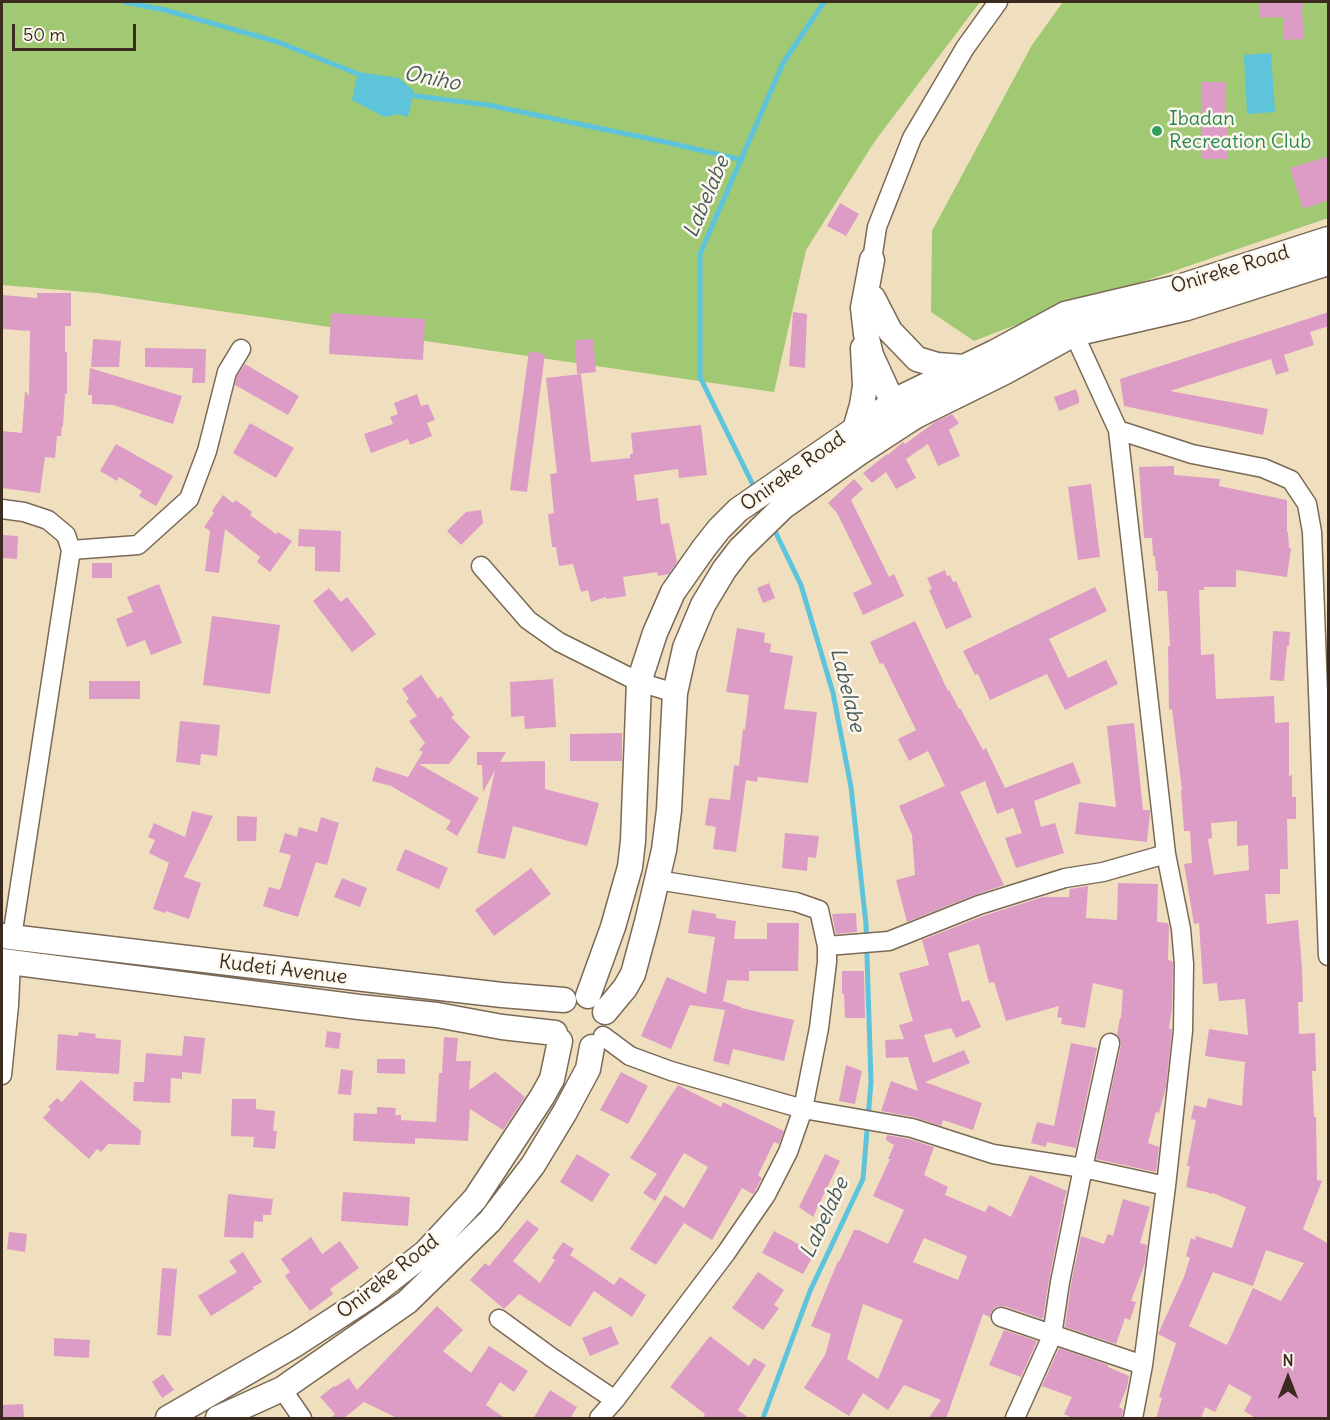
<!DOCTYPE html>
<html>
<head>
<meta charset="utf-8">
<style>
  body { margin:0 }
  #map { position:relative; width:1330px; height:1420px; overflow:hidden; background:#f0dfbf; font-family:Delius,sans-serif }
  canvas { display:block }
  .frame { position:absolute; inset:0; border:3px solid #3b2a1e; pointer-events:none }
  .north { position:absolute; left:1258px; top:1348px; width:60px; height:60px; -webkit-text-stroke:4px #fbf7ec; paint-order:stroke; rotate:0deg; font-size:16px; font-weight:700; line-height:24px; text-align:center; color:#3b2a1e }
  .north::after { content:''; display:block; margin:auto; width:21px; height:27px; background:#3b2a1e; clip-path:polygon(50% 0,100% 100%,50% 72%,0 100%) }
  .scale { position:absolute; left:12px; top:24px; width:124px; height:27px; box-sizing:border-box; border:3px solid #3b2a1e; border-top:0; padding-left:8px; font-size:18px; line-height:21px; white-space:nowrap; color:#3b2a1e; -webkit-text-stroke:4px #fbf7ec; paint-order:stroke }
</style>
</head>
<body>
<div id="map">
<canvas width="1330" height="1420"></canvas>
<div class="frame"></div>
<div class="north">N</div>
<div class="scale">50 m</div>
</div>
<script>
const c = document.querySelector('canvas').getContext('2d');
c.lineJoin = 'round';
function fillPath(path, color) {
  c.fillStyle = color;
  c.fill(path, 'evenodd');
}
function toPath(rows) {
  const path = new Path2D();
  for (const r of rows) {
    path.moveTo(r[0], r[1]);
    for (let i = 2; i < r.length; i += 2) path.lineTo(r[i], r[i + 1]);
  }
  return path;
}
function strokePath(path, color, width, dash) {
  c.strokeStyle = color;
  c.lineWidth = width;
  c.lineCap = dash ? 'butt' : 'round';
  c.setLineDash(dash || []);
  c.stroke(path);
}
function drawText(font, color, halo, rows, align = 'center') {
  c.font = font + ' Delius,sans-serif';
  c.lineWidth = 5;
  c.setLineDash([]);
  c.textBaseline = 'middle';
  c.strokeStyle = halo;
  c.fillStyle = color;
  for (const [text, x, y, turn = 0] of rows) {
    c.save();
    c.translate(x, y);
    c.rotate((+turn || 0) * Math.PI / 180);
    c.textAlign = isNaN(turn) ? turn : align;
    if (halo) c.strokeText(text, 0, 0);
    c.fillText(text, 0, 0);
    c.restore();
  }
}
fillPath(toPath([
  [2,2,980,2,875,141,806,250,774,392,97,293,2,285],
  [1063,2,1328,2,1328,218,1002,330,974,341,931,312,932,231,1032,45]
]), '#a1c873');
fillPath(toPath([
  [1271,53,1275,112,1247,114,1244,55],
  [358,72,399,78,414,91,408,117,398,114,384,117,352,100]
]), '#5ec4db');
strokePath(toPath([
  [124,2,165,10,278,42,363,76],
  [408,95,488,105,670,143,742,160],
  [755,489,700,377,700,254,783,63,824,2],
  [763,1418,810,1291,863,1179,871,1082,866,924,851,787,833,693,801,585,773,527]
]), '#5ec4db', 5);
fillPath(toPath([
  [1259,2,1303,2,1302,11,1304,39,1284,40,1283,17,1259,18],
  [1202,82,1226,82,1226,126,1227,126,1228,159,1202,159,1201,127,1202,127],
  [1329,156,1329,200,1303,209,1290,168],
  [840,203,859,214,846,236,827,226],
  [37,293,71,293,71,326,65,326,65,352,67,352,67,394,65,394,63,426,62,426,61,436,57,436,55,458,45,457,40,493,2,488,2,431,22,433,25,391,29,396,30,331,2,329,2,295,37,298],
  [793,312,807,314,805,368,789,366],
  [1329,312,1329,326,1310,332,1314,345,1284,355,1289,371,1276,375,1271,359,1170,391,1268,409,1263,435,1124,406,1120,379],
  [331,313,425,319,423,360,329,354],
  [93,339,121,341,119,367,91,367],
  [593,339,596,372,577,374,575,340],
  [145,348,206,349,205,383,192,383,193,368,145,367],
  [529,351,545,354,527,492,510,490],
  [245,364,299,396,288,415,235,385,237,376],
  [90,368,182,396,173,424,113,405,92,404,92,395,88,395],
  [581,374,591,462,630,458,630,454,633,454,631,433,701,425,707,475,679,478,678,469,634,475,637,501,658,498,661,524,669,523,677,562,669,574,658,576,657,572,623,577,626,596,607,599,606,597,591,602,588,590,581,592,573,564,559,566,556,547,552,547,548,514,554,513,550,474,557,473,546,378],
  [1076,389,1079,398,1079,403,1059,411,1054,397],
  [417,394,421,406,428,404,435,420,427,423,432,436,410,445,408,439,371,453,364,434,393,424,390,417,398,414,394,403],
  [952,414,959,423,949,430,960,456,938,466,928,444,906,459,916,478,896,489,886,472,872,483,863,473,887,454,888,455,903,442,905,444,935,422],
  [250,423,294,448,276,478,233,453],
  [116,444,173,476,156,506,139,496,142,491,119,477,117,481,100,471],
  [1174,466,1174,475,1220,479,1219,486,1287,500,1287,532,1288,532,1289,548,1291,548,1287,577,1236,570,1236,587,1204,587,1204,590,1199,590,1201,655,1214,654,1216,699,1274,696,1275,723,1289,722,1289,776,1292,775,1292,797,1296,797,1296,819,1287,819,1288,869,1280,869,1280,894,1265,894,1267,924,1298,920,1302,968,1303,1002,1298,1002,1299,1034,1315,1033,1316,1071,1312,1071,1314,1117,1316,1117,1317,1180,1322,1181,1303,1229,1329,1244,1329,1419,1257,1419,1244,1411,1252,1397,1229,1384,1215,1412,1205,1407,1201,1419,1156,1419,1162,1398,1159,1397,1176,1343,1158,1334,1184,1277,1190,1258,1186,1256,1191,1238,1195,1240,1196,1236,1232,1248,1246,1207,1213,1193,1212,1194,1206,1192,1186,1187,1190,1166,1187,1166,1196,1120,1191,1119,1194,1105,1206,1108,1208,1098,1242,1106,1245,1062,1205,1056,1209,1029,1248,1035,1245,999,1219,1001,1217,983,1203,984,1199,923,1194,924,1184,864,1192,863,1190,831,1184,831,1181,790,1182,790,1172,709,1169,710,1168,646,1170,646,1167,591,1158,591,1158,571,1156,571,1155,556,1153,556,1152,538,1144,538,1139,467],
  [1237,821,1237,846,1248,845,1249,870,1214,875,1208,839,1212,838,1211,823],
  [1266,1250,1304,1263,1281,1301,1253,1288,1227,1345,1189,1326,1213,1272,1253,1286],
  [854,479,863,489,851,500,889,577,894,574,904,596,863,615,853,593,872,584,837,513,828,503],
  [1091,484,1100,557,1078,560,1068,487],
  [223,495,233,503,236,500,252,512,250,515,276,534,278,532,292,541,270,572,257,562,260,557,225,529,219,573,205,571,210,531,204,527,214,513,212,511],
  [481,510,483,523,461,545,447,531,466,512],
  [299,529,341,531,340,572,315,571,315,547,298,546],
  [2,535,18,536,17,559,2,558],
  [92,563,112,563,112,578,92,578],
  [945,570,947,576,950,575,953,582,956,581,972,617,946,629,929,590,932,589,927,578],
  [769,583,775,598,763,603,757,588],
  [159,584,182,643,151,655,145,640,127,647,116,619,133,612,127,597],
  [1095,587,1107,611,1049,639,1068,678,1106,660,1118,684,1065,710,1047,674,990,700,978,674,975,675,963,651],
  [329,588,341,602,347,597,376,634,352,652,313,601],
  [212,616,280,625,270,694,203,685],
  [915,621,948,691,949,690,959,709,960,708,983,750,986,748,1005,788,1073,762,1081,783,1034,801,1041,827,1055,823,1064,853,1016,868,1005,838,1022,833,1013,808,997,814,985,781,960,792,1004,885,975,895,907,922,896,880,915,875,912,835,899,806,945,786,928,751,909,761,898,739,916,730,883,663,880,664,870,642],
  [737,628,765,633,764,642,771,644,770,652,793,656,784,709,817,712,808,783,758,777,757,782,746,780,736,852,713,849,716,827,705,825,709,798,730,800,734,765,739,766,743,729,745,730,749,695,726,692],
  [1273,631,1290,632,1289,646,1287,646,1284,681,1270,680],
  [421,675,438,699,441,696,454,715,451,717,470,737,449,764,419,764,479,798,457,836,446,829,451,821,391,786,372,781,376,767,408,777,423,752,419,750,425,743,409,721,417,716,406,701,409,699,402,689],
  [553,679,556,727,525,729,524,716,511,717,510,682],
  [89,681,140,681,140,699,89,699],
  [180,721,220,725,217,756,201,754,200,765,176,762],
  [1134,723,1143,810,1150,810,1150,813,1147,842,1075,834,1079,802,1116,807,1107,726],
  [622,733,622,761,570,761,570,734],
  [477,752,506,752,500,762,545,761,545,789,599,803,587,846,513,826,505,859,477,853,495,770,483,792,482,765,477,765],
  [192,811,213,816,184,877,201,883,189,919,166,911,165,913,153,909,169,863,149,853,155,840,148,837,154,823,185,837],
  [237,816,257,817,256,841,237,841],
  [321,817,339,823,327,865,316,862,298,917,263,906,269,887,280,890,291,855,279,852,285,833,297,837,299,827,317,832],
  [785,833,819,836,816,858,808,857,807,871,782,868],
  [405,849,448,868,439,889,396,870],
  [531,868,551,894,494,936,475,910],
  [342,878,367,888,360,907,334,897],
  [1118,883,1158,884,1157,922,1168,923,1169,927,1168,960,1172,961,1173,964,1172,1008,1169,1029,1172,1029,1172,1030,1166,1087,1159,1113,1156,1112,1148,1143,1159,1147,1156,1172,1096,1159,1121,1045,1120,1039,1117,1035,1120,1018,1121,1018,1123,990,1093,983,1085,1028,1061,1024,1062,1018,1057,1017,1059,1006,1006,1021,994,982,989,983,979,944,948,953,962,1002,969,1000,981,1027,956,1038,951,1028,924,1035,933,1063,964,1050,970,1063,925,1082,982,1103,973,1130,943,1120,941,1126,914,1117,881,1111,891,1081,918,1091,908,1057,886,1058,885,1040,904,1039,899,1025,913,1021,899,973,929,965,922,940,983,916,1043,897,1069,897,1070,889,1088,886,1086,918,1117,920],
  [692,910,716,914,716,918,736,921,734,939,767,939,767,923,799,923,798,971,749,971,749,981,727,980,723,1001,741,1007,741,1008,794,1020,784,1061,733,1049,729,1065,713,1061,725,1010,690,1005,671,1049,641,1036,667,977,706,994,715,937,688,933],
  [856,913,857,932,836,934,832,914],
  [842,971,864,971,865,1018,845,1018,844,994,842,994],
  [327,1031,341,1033,339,1049,325,1047],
  [79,1032,96,1034,95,1038,121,1040,119,1074,56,1070,58,1034,78,1036],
  [184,1036,205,1038,201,1074,182,1072,182,1079,171,1078,170,1103,133,1101,134,1082,144,1082,146,1053,182,1056],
  [444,1037,458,1038,456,1061,471,1061,469,1090,495,1072,525,1097,503,1130,470,1109,468,1141,415,1138,415,1144,353,1141,354,1113,377,1114,377,1107,396,1108,395,1115,401,1115,401,1120,436,1122,439,1073,442,1073],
  [1071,1043,1097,1048,1076,1148,1047,1142,1046,1147,1031,1143,1037,1122,1054,1126],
  [377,1059,405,1059,405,1074,377,1073],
  [846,1065,862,1071,855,1104,839,1101],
  [341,1069,353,1071,351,1095,338,1094],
  [621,1072,648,1086,628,1124,600,1110],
  [81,1080,141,1131,140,1145,108,1144,101,1152,97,1149,89,1159,43,1118,51,1109,48,1107,57,1098,62,1102],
  [678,1085,721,1107,723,1102,784,1131,779,1144,774,1142,758,1175,762,1178,756,1189,753,1194,742,1188,712,1240,684,1223,656,1265,630,1249,665,1195,684,1208,708,1167,684,1153,655,1201,643,1193,657,1174,630,1158],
  [232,1099,256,1099,256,1109,275,1111,273,1131,277,1131,275,1149,253,1147,254,1137,231,1136],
  [887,1135,909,1139,934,1147,924,1175,948,1187,945,1195,985,1212,989,1205,1011,1217,1030,1175,1067,1191,1063,1204,1064,1204,1049,1280,1043,1319,1004,1306,998,1306,994,1308,991,1313,990,1317,983,1314,946,1419,928,1419,941,1400,904,1385,888,1410,863,1393,849,1416,804,1388,825,1355,831,1334,811,1326,838,1261,839,1262,854,1230,859,1230,888,1244,904,1210,873,1196,890,1159,888,1159,894,1145,886,1140],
  [924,1238,967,1256,958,1280,913,1262],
  [863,1304,903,1320,878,1379,847,1359],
  [577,1154,610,1174,592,1202,560,1182],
  [825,1154,840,1161,813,1217,799,1207],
  [343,1192,410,1197,408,1226,341,1221],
  [228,1194,273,1199,271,1215,263,1215,263,1222,254,1221,253,1238,224,1237],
  [1123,1199,1150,1207,1140,1243,1147,1245,1145,1263,1131,1301,1136,1302,1130,1320,1125,1318,1116,1344,1065,1327,1071,1284,1081,1236,1104,1244,1108,1234,1113,1236],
  [527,1220,539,1229,513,1261,540,1283,555,1260,552,1258,563,1242,574,1249,570,1255,614,1285,620,1277,646,1295,632,1317,594,1291,570,1327,519,1294,504,1309,470,1280,485,1263,489,1266],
  [774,1231,815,1253,803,1274,762,1253],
  [9,1232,27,1234,25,1252,7,1249],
  [311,1237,322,1254,340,1241,359,1268,330,1289,333,1294,310,1311,285,1276,290,1272,281,1259],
  [243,1252,262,1282,253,1287,254,1289,211,1316,198,1296,237,1272,229,1261],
  [162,1268,177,1269,171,1336,157,1335],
  [758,1272,784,1290,774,1305,779,1308,763,1330,732,1308],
  [437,1306,463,1330,443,1351,471,1373,489,1346,528,1371,514,1392,500,1382,486,1405,506,1419,399,1419,364,1402,343,1419,332,1419,331,1418,335,1414,320,1397,334,1386,335,1387,349,1378,357,1390],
  [611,1326,619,1344,590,1356,582,1338],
  [1004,1330,1037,1341,1021,1377,989,1365],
  [710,1336,749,1366,754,1358,766,1365,738,1410,750,1419,702,1419,705,1414,670,1387],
  [54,1338,90,1340,89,1358,54,1356],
  [1059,1348,1108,1365,1108,1367,1129,1376,1127,1387,1119,1407,1123,1409,1122,1419,1074,1419,1064,1414,1072,1397,1042,1386],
  [163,1374,174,1390,162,1398,152,1382],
  [550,1390,577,1407,570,1419,533,1419],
  [23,1404,24,1419,2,1419,2,1405]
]), '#dd9cc5');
const street = toPath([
  [872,260,877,227,912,138,965,48,998,2],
  [1069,323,1118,430,1166,854,1181,929,1184,964,1183,1031,1166,1186,1143,1365,1133,1418],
  [1118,430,1192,454,1263,468,1291,480,1307,504,1312,532,1328,956],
  [2,509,24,512,48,520,66,535,71,550,12,937],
  [71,550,138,545,189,499,207,451,227,372,241,349],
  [481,566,528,620,559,642,639,682,675,693],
  [827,946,889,941,979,905,1065,878,1103,872,1166,854],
  [603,1036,630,1056,671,1071,803,1109,912,1128,993,1154,1083,1168,1166,1186],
  [2,1075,9,1005,11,962],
  [1001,1317,1143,1365],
  [499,1319,551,1357,615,1400],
  [282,1389,302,1418],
  [599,1418,615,1400,726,1253,766,1195,788,1152,803,1109,819,1028,827,962,827,946,819,910,796,902,657,880],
  [1015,1418,1052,1336,1060,1282,1083,1168,1110,1043]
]);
const secondary = toPath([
  [872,260,863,308,866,334,871,355,893,403,901,417],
  [873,298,890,331,917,359,937,365,964,367],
  [855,429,862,405,865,386,863,348],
  [2,936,415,985,502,995,564,1000],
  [2,961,359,1007,437,1015,502,1027,555,1033],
  [588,996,613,927,630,867,633,841,639,682,655,633,673,592,704,548,719,529,738,510,893,403,904,396,995,352,1065,314,1179,287,1328,239],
  [605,1012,625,988,633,974,647,922,664,850,669,810,675,693,685,648,703,605,724,570,740,549,783,507,859,453,905,423,916,416,1005,372,1074,334,1187,308,1328,263],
  [168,1418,296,1344,370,1296,426,1252,475,1199,542,1097,552,1079,560,1041],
  [218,1418,282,1389,407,1302,490,1221,533,1165,565,1112,588,1069,592,1047]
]);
strokePath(street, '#7a6956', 21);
strokePath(secondary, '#7a6956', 27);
strokePath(street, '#fff', 18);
strokePath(secondary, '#fff', 24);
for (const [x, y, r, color] of [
  [1157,131,6,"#2e9e5b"]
]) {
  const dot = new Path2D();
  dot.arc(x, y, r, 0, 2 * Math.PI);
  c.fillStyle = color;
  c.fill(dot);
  strokePath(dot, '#fbf7ec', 2);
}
drawText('20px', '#27864d', '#fbf7ec', [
  ["Ibadan",1169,119],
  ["Recreation Club",1169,142]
], 'left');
drawText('20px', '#3b2a1e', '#fbf7ec', [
  ["Onireke Road",1230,270,-17],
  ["Onireke Road",793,472,-35],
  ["Kudeti Avenue",283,970,7],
  ["Onireke Road",388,1277,-38]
]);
drawText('italic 21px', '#465857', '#fbf7ec', [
  ["Oniho",432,79,11],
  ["Labelabe",707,197,-67],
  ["Labelabe",847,690,76],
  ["Labelabe",825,1218,-65]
]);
</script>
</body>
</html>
